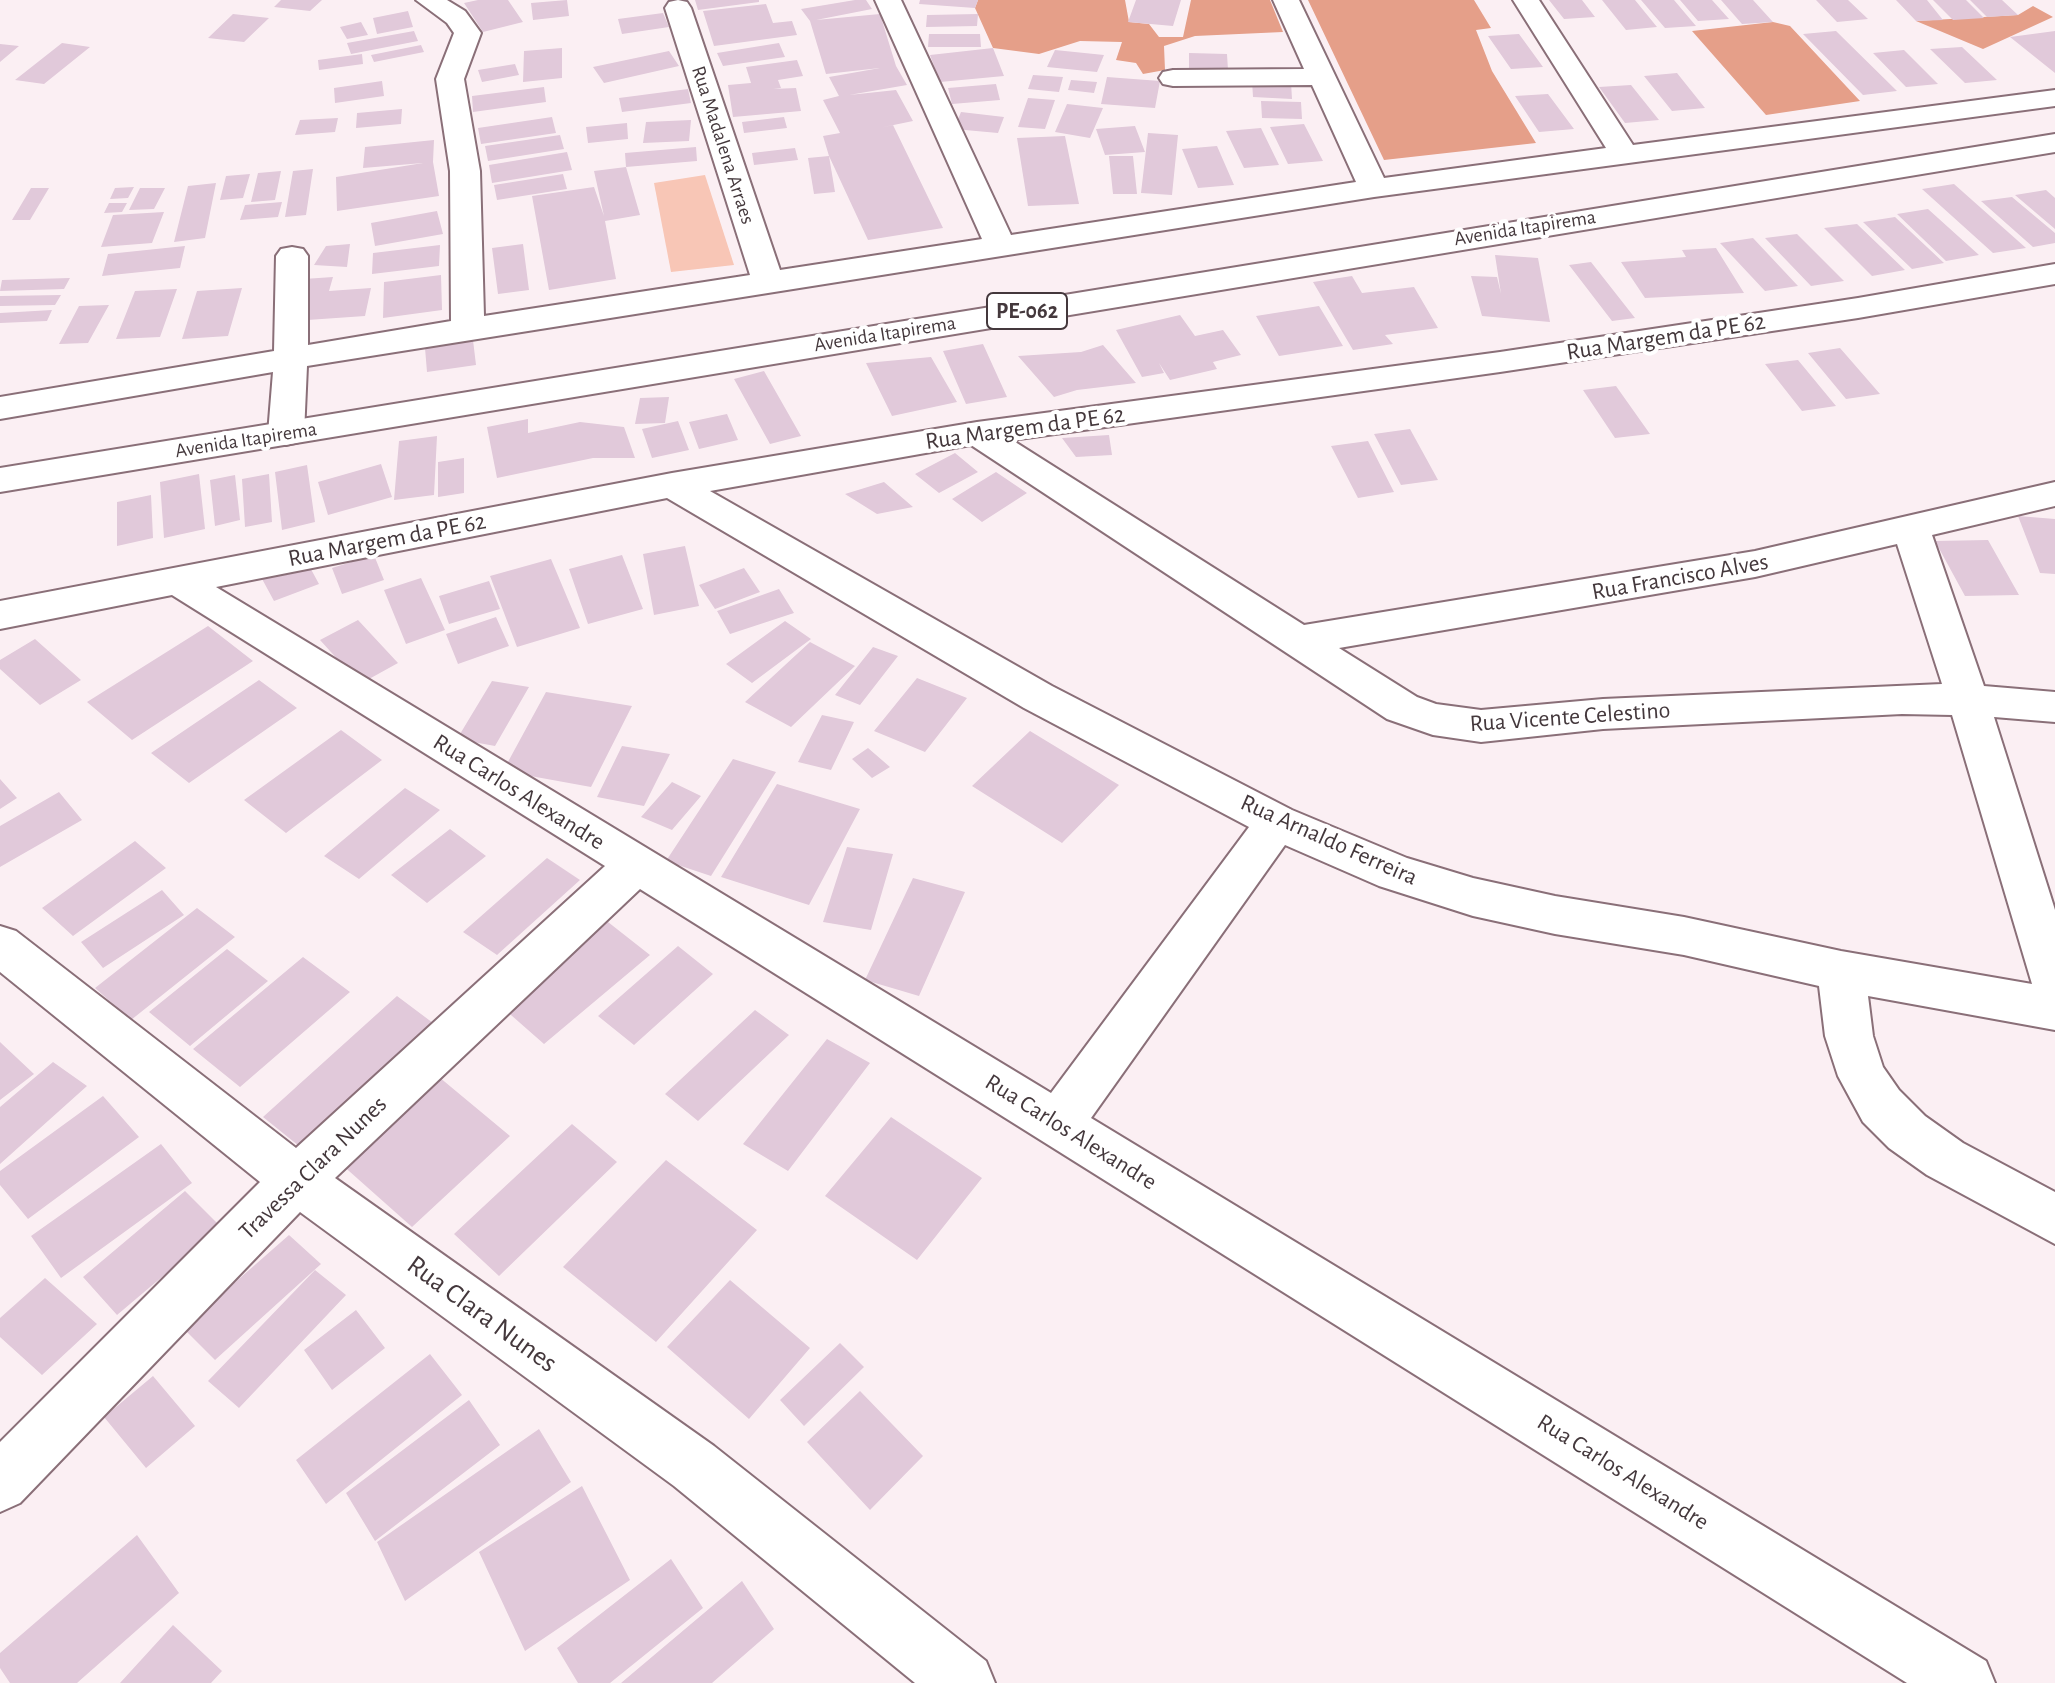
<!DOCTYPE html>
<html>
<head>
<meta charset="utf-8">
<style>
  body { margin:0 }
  canvas { display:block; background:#fbeff3 }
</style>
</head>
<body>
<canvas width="2055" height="1683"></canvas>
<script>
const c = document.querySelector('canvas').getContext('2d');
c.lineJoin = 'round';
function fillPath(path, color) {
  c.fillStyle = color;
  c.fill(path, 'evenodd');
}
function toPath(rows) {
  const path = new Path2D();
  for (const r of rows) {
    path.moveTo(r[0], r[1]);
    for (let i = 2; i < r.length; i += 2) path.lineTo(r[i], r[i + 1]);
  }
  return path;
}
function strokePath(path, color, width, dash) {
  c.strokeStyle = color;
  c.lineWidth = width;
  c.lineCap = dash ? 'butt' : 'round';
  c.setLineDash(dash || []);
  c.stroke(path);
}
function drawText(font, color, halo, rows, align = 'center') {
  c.font = font + ' "Alegreya Sans",sans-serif';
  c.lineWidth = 8;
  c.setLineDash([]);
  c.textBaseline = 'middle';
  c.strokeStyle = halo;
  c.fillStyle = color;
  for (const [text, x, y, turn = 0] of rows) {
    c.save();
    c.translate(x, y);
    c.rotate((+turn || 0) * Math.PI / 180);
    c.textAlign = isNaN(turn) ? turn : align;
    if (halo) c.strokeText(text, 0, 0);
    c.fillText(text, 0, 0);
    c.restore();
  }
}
fillPath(toPath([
  [705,175,734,265,671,272,654,183]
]), '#f8c6b6');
fillPath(toPath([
  [978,0,1125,0,1129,22,1149,24,1159,37,1183,37,1191,0,1270,0,1283,32,1195,36,1164,46,1165,70,1143,74,1136,63,1116,60,1122,42,1080,41,1039,54,993,48,975,8],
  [1308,0,1474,0,1491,28,1476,30,1492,71,1536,143,1384,160],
  [2033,6,2053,17,1983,49,1916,21,2018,15],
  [1773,22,1790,26,1860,101,1766,115,1692,31]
]), '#e59f89');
fillPath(toPath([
  [281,0,322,0,310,11,274,7],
  [478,0,508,0,523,22,483,32,464,3],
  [567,0,569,16,533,20,531,3],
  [695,0,759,0,759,2,698,10],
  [855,0,866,0,872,9,816,20,880,14,896,66,907,85,849,95,896,90,913,121,879,128,893,125,943,228,868,240,829,156,823,136,840,133,823,100,839,96,829,77,880,68,826,74,810,21,801,9],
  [920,0,978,0,975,8,919,4],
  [1136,0,1181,0,1173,26,1128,22],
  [1549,0,1582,0,1595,17,1564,19],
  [1602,0,1635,0,1657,27,1626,30],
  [1641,0,1674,0,1696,26,1665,28],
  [1680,0,1712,0,1729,19,1698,21],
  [1721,0,1753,0,1773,22,1742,24],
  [1816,0,1848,0,1868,19,1837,22],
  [1896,0,1927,0,1943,20,1916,21],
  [1933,0,1966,0,1984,18,1953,20],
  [1970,0,2002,0,2018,15,1987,17],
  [766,4,773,23,792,21,797,35,714,46,703,11],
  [408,11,413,27,377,34,373,18],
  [663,13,669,27,622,34,618,19],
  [233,14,269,18,244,42,208,38],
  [978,14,977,26,926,27,927,15],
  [361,22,368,35,347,39,340,27],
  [414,31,418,41,351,54,347,43],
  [1836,31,1897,91,1863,95,1803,34],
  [2055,31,2055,73,2010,37],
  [929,34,980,34,981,47,928,47],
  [1519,34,1543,67,1511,69,1488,36],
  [62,43,90,47,44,84,15,80],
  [779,43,785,57,723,66,717,53],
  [0,44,19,46,0,62],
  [421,45,424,52,374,62,371,55],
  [1962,47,1997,80,1965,83,1930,49],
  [562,48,562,78,523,82,524,51],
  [993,48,1004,76,940,82,930,55],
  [1055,50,1104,55,1097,72,1047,67],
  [1904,50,1938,84,1906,87,1873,53],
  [669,51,679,66,604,83,593,67],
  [1189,53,1227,54,1228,70,1189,69],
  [362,54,363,64,319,70,318,60],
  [797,60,803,76,778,80,781,88,773,89,796,88,801,111,733,117,728,85,751,83,746,67],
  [515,64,519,75,482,82,478,70],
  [1677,73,1705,108,1672,111,1644,76],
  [1033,75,1063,77,1059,92,1028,89],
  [1107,77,1160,81,1155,108,1101,104],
  [1071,80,1097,82,1094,93,1068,90],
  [382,81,384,96,335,103,334,88],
  [1252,81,1291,82,1292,99,1253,97],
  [996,84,1000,100,952,104,948,88],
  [1631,85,1659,120,1625,123,1599,87],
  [544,87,546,102,473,112,472,96],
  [688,89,691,103,622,112,619,98],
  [1548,94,1574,129,1539,132,1515,96],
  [1028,98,1055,100,1045,129,1018,127],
  [1261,101,1301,102,1302,119,1262,118],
  [1067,104,1103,108,1090,138,1055,132],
  [402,109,401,124,356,128,357,113],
  [961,112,1004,117,998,133,954,129],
  [552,117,556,133,481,144,478,128],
  [784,117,787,128,744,133,742,122],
  [338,118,335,132,295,135,300,120],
  [691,120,689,141,643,143,646,122],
  [627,123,628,139,588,143,586,127],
  [1304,124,1323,161,1288,164,1270,127],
  [1135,126,1145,152,1105,155,1096,129],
  [1261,128,1279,165,1244,168,1226,131],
  [1148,133,1178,135,1172,195,1141,193],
  [560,135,564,149,488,161,485,146],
  [1065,136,1079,204,1028,206,1017,138],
  [434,140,433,162,439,196,337,211,336,177,423,163,363,168,365,147],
  [1217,146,1234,185,1198,188,1182,149],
  [696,147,697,161,626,167,625,153],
  [795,148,798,160,754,165,752,153],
  [567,152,572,170,492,183,489,165],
  [829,156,835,192,814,194,808,158],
  [1109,156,1133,156,1137,194,1113,194],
  [626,167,640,215,605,221,616,279,549,290,532,196,594,187,604,216,594,171],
  [313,169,306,215,285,217,293,171],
  [281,171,275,200,251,202,258,173],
  [250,174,243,198,220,200,226,176],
  [563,174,567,189,497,200,494,185],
  [216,183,205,238,174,242,188,186],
  [1954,184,2026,248,1993,253,1922,189],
  [134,187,128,198,110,199,115,188],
  [31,188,49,188,30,220,12,220],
  [140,188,165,188,154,209,129,210],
  [2046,190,2055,198,2055,229,2015,195],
  [2012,197,2055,233,2055,243,2033,247,1981,201],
  [282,202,278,217,240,220,245,205],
  [109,203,127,203,122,212,104,213],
  [1928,209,1979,255,1946,261,1897,214],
  [437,211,443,234,375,246,371,223],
  [164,212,152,243,101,247,113,215],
  [1895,217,1944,263,1912,269,1863,222],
  [1857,224,1905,270,1872,276,1824,228],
  [1797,234,1844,281,1811,286,1765,238],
  [1753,238,1798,286,1765,291,1720,243],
  [350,244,347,267,314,265,326,246],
  [523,244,529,290,498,294,492,248],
  [440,245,439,266,372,274,373,253],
  [185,246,180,268,102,276,108,254],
  [1716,248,1744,293,1645,298,1621,262,1686,257,1682,250],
  [1495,255,1538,258,1550,322,1482,316,1471,276,1497,277,1501,294],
  [1591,262,1635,318,1612,321,1569,265],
  [441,275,442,310,383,318,384,282],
  [1352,276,1362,293,1414,287,1438,328,1385,335,1393,344,1353,350,1313,282],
  [333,277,329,291,371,288,365,316,293,321,304,279],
  [70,278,64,289,0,291,2,280],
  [242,288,228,336,182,339,197,291],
  [177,289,160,337,116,339,135,291],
  [61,295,55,305,0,306,0,296],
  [109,305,88,343,59,344,79,306],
  [1319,306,1343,346,1279,356,1256,316],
  [52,310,47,321,0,323,0,313],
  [1180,315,1195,336,1223,330,1241,355,1213,362,1217,369,1170,380,1159,363,1164,373,1142,377,1116,330],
  [473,340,476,365,427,372,425,348],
  [983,344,1007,397,966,404,943,351],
  [1103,345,1136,383,1077,390,1054,397,1018,356,1081,352],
  [1840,348,1880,394,1846,399,1808,353],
  [931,357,957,402,892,416,866,363],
  [1798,360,1836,406,1802,411,1765,364],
  [764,371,801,436,770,444,734,379],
  [1616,386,1650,434,1615,438,1583,390],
  [669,397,665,423,635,424,640,398],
  [727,414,738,440,699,449,689,422],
  [528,419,528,433,580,422,624,427,635,458,593,458,497,478,487,427],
  [678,421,689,450,652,458,642,429],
  [1410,429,1438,480,1401,485,1374,434],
  [1109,435,1112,455,1076,457,1062,438],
  [437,436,434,495,394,500,399,441],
  [1368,441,1394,492,1358,498,1331,446],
  [955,453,978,472,939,493,915,474],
  [464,458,464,493,438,497,438,462],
  [381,464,392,497,328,515,318,482],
  [307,465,315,522,282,530,275,472],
  [996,472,1027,493,982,522,952,499],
  [199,474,205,529,164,538,160,482],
  [269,474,272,522,245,527,242,479],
  [235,475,240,520,215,526,210,480],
  [884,482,913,507,877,514,845,494],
  [151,495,153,538,117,546,117,502],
  [2018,516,2055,519,2055,574,2040,573],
  [1988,540,2019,595,1965,596,1935,541],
  [685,546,699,606,654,615,643,554],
  [374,555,384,580,342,594,332,568],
  [622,555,643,609,588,624,569,569],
  [551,559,580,628,517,647,490,576],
  [306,560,319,584,274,601,261,577],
  [744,568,760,592,715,609,699,585],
  [421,578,445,630,406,644,384,590],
  [489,581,500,609,449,624,439,596],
  [779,589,794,613,730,634,717,611],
  [496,617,509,646,458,664,446,634],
  [358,620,398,663,360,684,320,640],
  [785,621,811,639,752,683,726,664],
  [208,626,253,661,132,740,87,702],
  [35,639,81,680,40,705,0,669,0,660],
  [810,642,855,666,791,727,745,702],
  [873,647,898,656,860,705,835,695],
  [917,678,967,698,925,752,874,731],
  [259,680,297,708,189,783,151,753],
  [492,681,529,687,495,746,457,739],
  [546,692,632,706,591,787,503,771],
  [822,715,854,722,831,770,798,762],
  [341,730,382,760,286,833,244,800],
  [1030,731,1119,785,1062,843,972,786],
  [622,746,670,754,644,806,597,797],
  [868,748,890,767,872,778,852,759],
  [733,759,776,772,711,876,666,861],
  [0,779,17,798,0,809],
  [672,782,701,796,672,830,641,817],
  [777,784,860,809,809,905,721,877],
  [405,788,440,810,359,879,324,856],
  [59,792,82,820,0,867,0,826],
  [450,829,486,856,427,903,391,875],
  [135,841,166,868,73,936,42,908],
  [847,847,893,854,871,930,823,922],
  [547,858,580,880,497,955,463,932],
  [913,878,965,892,919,996,865,980],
  [162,890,184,915,103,968,81,942],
  [197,908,235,937,131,1020,95,988],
  [608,922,650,955,544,1044,503,1008],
  [678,946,713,974,634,1045,598,1016],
  [227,949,268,981,190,1046,149,1012],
  [303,957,350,992,240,1087,193,1049],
  [397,996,433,1023,299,1146,263,1117],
  [755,1010,789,1035,698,1121,665,1094],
  [827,1039,870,1063,788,1171,743,1144],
  [0,1042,34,1074,0,1100],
  [53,1062,87,1086,0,1164,0,1107],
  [439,1077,510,1136,412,1227,340,1163],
  [103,1096,139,1137,28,1219,0,1185,0,1171],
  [891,1117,982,1178,917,1260,825,1196],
  [572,1124,617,1162,499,1276,454,1234],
  [161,1144,192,1183,61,1278,31,1236],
  [666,1160,757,1230,656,1342,563,1267],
  [185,1191,221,1227,117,1315,83,1277],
  [289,1235,321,1264,215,1360,183,1328],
  [315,1270,346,1295,239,1408,208,1381],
  [45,1278,97,1324,42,1375,0,1337,0,1318],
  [730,1280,810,1348,749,1419,667,1347],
  [356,1310,385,1348,332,1390,304,1350],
  [840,1343,864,1367,804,1426,780,1400],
  [430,1354,462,1395,326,1504,296,1460],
  [153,1376,195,1426,146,1468,104,1417],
  [860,1391,923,1456,870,1510,807,1442],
  [469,1400,500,1445,375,1541,346,1493],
  [539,1429,571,1482,405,1601,377,1542],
  [582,1486,630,1580,525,1651,479,1552],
  [137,1535,179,1593,77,1683,10,1683,0,1668,0,1653],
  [671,1559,703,1608,610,1683,578,1683,557,1648],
  [742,1581,774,1629,712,1683,621,1683],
  [173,1625,222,1671,211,1683,120,1683]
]), '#e1c9da');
const street = toPath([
  [416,0,447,0,465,11,481,33,464,79,480,171,484,316,750,275,665,8,669,2,678,0,687,2,691,8,780,270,982,239,875,0,901,0,1011,235,1356,182,1312,85,1173,86,1163,84,1159,78,1163,72,1173,70,1304,69,1273,0,1299,0,1384,178,1606,148,1513,0,1539,0,1633,145,2055,90,2055,106,1374,197,307,366,304,434,299,442,286,445,273,442,268,434,273,372,0,419,0,397,274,351,276,256,281,249,292,247,303,249,308,256,308,345,451,321,450,171,436,79,454,33,447,23,416,0],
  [2055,264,2055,284,1858,318,1500,372,1012,440,1304,625,1755,551,2055,482,2055,506,1932,535,1984,686,2055,692,2055,722,1994,717,2055,910,2055,1030,1868,996,1873,1036,1883,1067,1899,1090,1925,1116,1963,1143,2055,1192,2055,1244,1927,1175,1889,1148,1863,1122,1838,1076,1825,1036,1819,986,1684,955,1555,934,1473,916,1379,886,1285,845,1091,1118,1986,1661,1995,1683,1907,1683,640,889,335,1178,714,1446,986,1661,995,1683,915,1683,674,1486,300,1212,20,1503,0,1512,0,1442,260,1182,0,972,0,926,16,931,296,1148,605,866,172,595,0,629,0,601,672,473,977,422,1500,352,1858,298,2055,264],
  [971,445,1387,719,1433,735,1481,742,1603,729,1902,714,1952,715,2032,984,1841,951,1684,917,1555,896,1473,878,1407,858,1292,810,1052,686,710,491,971,445],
  [667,498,1024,708,1249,827,1051,1093,216,587,667,498],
  [1897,544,1942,684,1603,699,1481,710,1436,704,1417,697,1339,648,1755,577,1897,544]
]);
const primary = toPath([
  [2055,134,2055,152,0,492,0,468,2055,134]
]);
strokePath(street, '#8a6f78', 4);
strokePath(primary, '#8a6f78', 4);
fillPath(street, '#fff');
fillPath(primary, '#fff');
drawText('20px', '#44383c', '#fff', [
  ["Rua Madalena Arraes",723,145,72],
  ["Avenida Itapirema",1525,228,-9],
  ["Avenida Itapirema",885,334,-9],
  ["Avenida Itapirema",246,440,-9]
]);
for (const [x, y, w] of [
  [1027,311,80]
]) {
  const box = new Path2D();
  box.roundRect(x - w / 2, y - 18, w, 36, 6);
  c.fillStyle = '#fff';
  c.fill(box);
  strokePath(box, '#44383c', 2);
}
drawText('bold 22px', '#44383c', null, [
  ["PE-062",1027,311]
]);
drawText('24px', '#44383c', '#fff', [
  ["Rua Margem da PE 62",1666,337,-9],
  ["Rua Margem da PE 62",1025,428,-8],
  ["Rua Margem da PE 62",387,540,-11],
  ["Rua Francisco Alves",1680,577,-10],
  ["Rua Vicente Celestino",1570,717,-4],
  ["Rua Carlos Alexandre",519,792,32],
  ["Rua Arnaldo Ferreira",1329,840,24],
  ["Rua Carlos Alexandre",1071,1132,32],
  ["Travessa Clara Nunes",313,1168,-44],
  ["Rua Carlos Alexandre",1623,1472,32]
]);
drawText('28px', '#44383c', '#fff', [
  ["Rua Clara Nunes",482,1314,36]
]);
</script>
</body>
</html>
